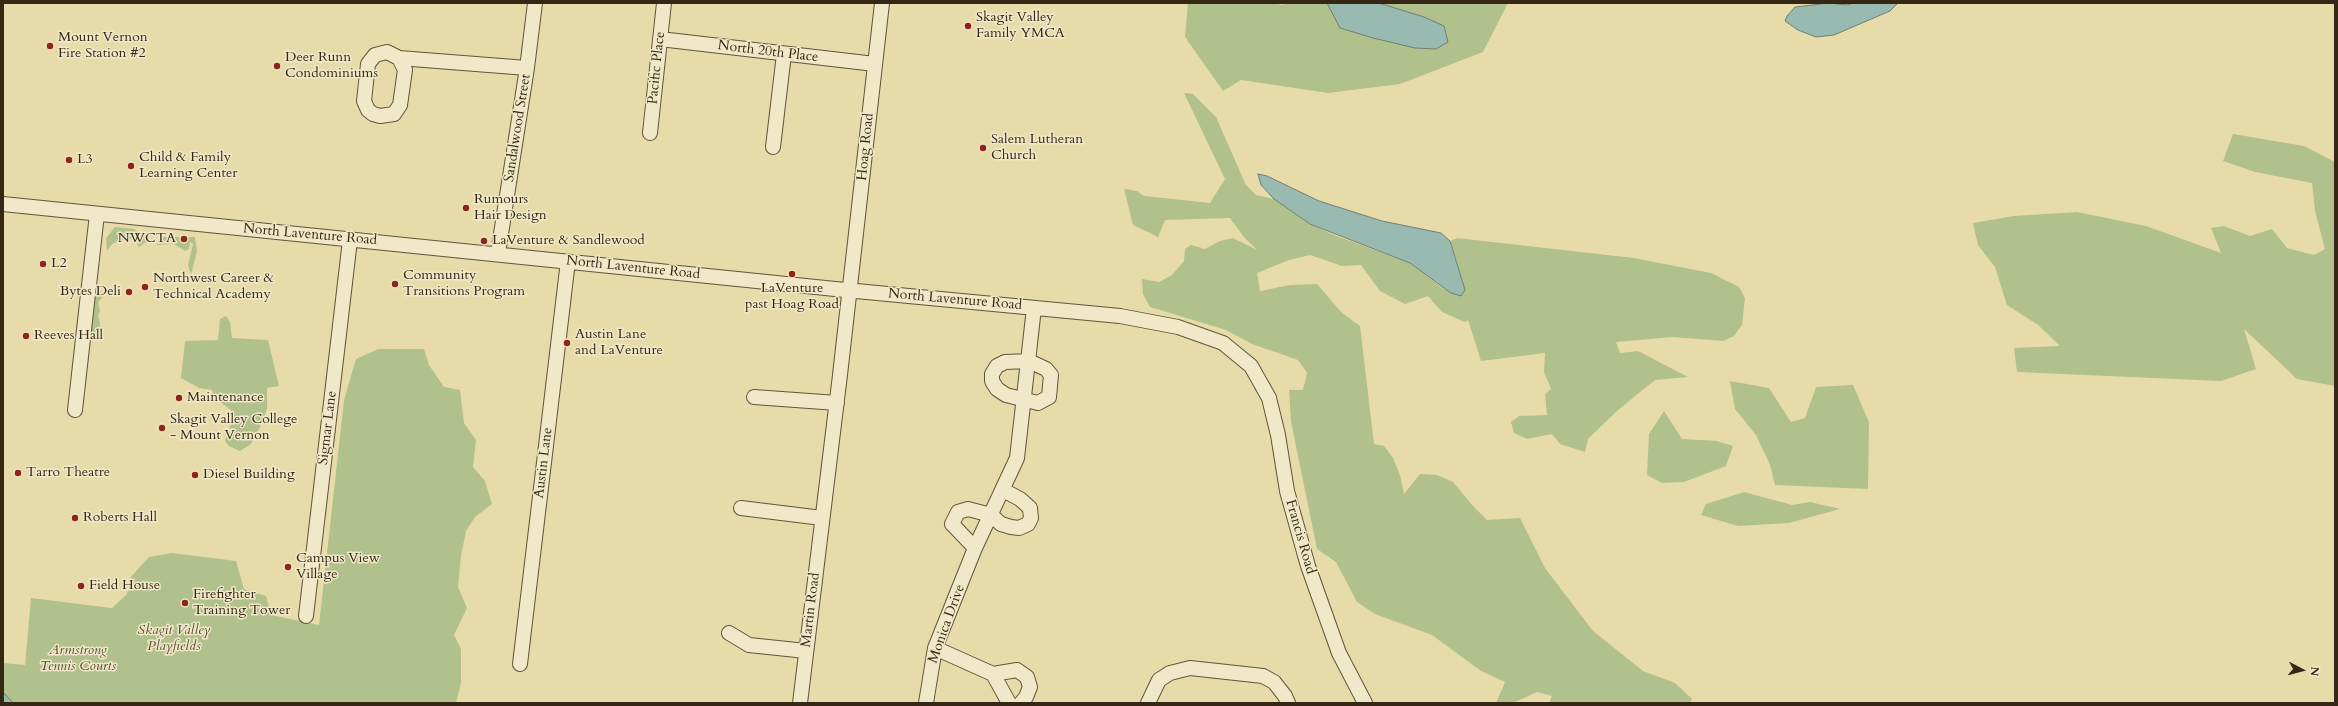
<!DOCTYPE html>
<html>
<head>
<meta charset="utf-8">
<style>
  body { margin:0 }
  #map { position:relative; width:2338px; height:706px; overflow:hidden; background:#e8dbaa; font-family:Cardo,serif }
  canvas { display:block }
  .frame { position:absolute; inset:0; border:4px solid #362714; pointer-events:none }
  .north { position:absolute; left:2282px; top:650px; width:40px; height:40px; -webkit-text-stroke:3px #f0e8c8; paint-order:stroke; rotate:96deg; font-size:11px; font-weight:700; line-height:16px; text-align:center; color:#362714 }
  .north::after { content:''; display:block; margin:auto; width:14px; height:18px; background:#362714; clip-path:polygon(50% 0,100% 100%,50% 72%,0 100%) }
</style>
</head>
<body>
<div id="map">
<canvas width="2338" height="706"></canvas>
<div class="frame"></div>
<div class="north">N</div>
</div>
<script>
const c = document.querySelector('canvas').getContext('2d');
c.lineJoin = 'round';
function fillPath(path, color) {
  c.fillStyle = color;
  c.fill(path, 'evenodd');
}
function toPath(rows) {
  const path = new Path2D();
  for (const r of rows) {
    path.moveTo(r[0], r[1]);
    for (let i = 2; i < r.length; i += 2) path.lineTo(r[i], r[i + 1]);
  }
  return path;
}
function strokePath(path, color, width, dash) {
  c.strokeStyle = color;
  c.lineWidth = width;
  c.lineCap = dash ? 'butt' : 'round';
  c.setLineDash(dash || []);
  c.stroke(path);
}
function drawText(font, color, halo, rows, align = 'center') {
  c.font = font + ' Cardo,serif';
  c.lineWidth = 3;
  c.setLineDash([]);
  c.textBaseline = 'middle';
  c.strokeStyle = halo;
  c.fillStyle = color;
  for (const [text, x, y, turn = 0] of rows) {
    c.save();
    c.translate(x, y);
    c.rotate((+turn || 0) * Math.PI / 180);
    c.textAlign = isNaN(turn) ? turn : align;
    if (halo) c.strokeText(text, 0, 0);
    c.fillText(text, 0, 0);
    c.restore();
  }
}
fillPath(toPath([
  [1188,3,1270,3,1284,5,1282,3,1508,3,1483,52,1400,84,1328,93,1241,80,1223,91,1185,37],
  [1184,93,1193,94,1216,117,1246,185,1256,195,1274,199,1310,224,1334,235,1410,263,1444,289,1465,290,1450,241,1457,238,1634,258,1711,273,1739,287,1745,298,1742,325,1734,336,1723,341,1673,337,1616,342,1620,353,1638,351,1688,377,1655,380,1618,410,1588,439,1585,452,1560,444,1552,434,1527,439,1514,433,1511,422,1519,416,1547,415,1545,394,1551,389,1544,372,1545,353,1481,361,1468,320,1465,322,1442,312,1428,296,1405,304,1380,291,1361,265,1342,266,1310,255,1289,260,1257,273,1260,291,1290,285,1317,284,1342,313,1360,326,1374,444,1384,446,1393,458,1400,475,1404,494,1420,474,1437,475,1453,482,1473,506,1487,520,1520,518,1545,568,1593,631,1643,671,1675,683,1692,699,1690,703,1549,703,1552,696,1537,692,1513,703,1496,703,1505,682,1481,671,1432,635,1375,614,1357,602,1336,562,1317,549,1291,422,1289,390,1303,390,1307,373,1298,360,1252,344,1226,330,1150,307,1143,294,1142,279,1159,282,1172,275,1184,261,1185,249,1191,245,1205,249,1220,241,1233,238,1257,250,1244,237,1230,218,1165,220,1158,237,1133,225,1124,189,1137,191,1144,196,1210,203,1225,179],
  [2233,134,2304,146,2335,162,2335,386,2297,379,2244,329,2256,369,2221,381,2017,372,2014,348,2060,346,2038,325,2007,305,1995,267,1978,245,1973,223,2014,216,2077,212,2146,226,2221,253,2211,228,2224,226,2250,236,2272,229,2287,248,2314,255,2325,249,2315,211,2312,183,2255,172,2223,161],
  [115,227,134,229,146,237,146,242,139,247,137,244,138,243,134,239,122,240,112,244,107,251,106,238],
  [162,237,195,237,197,251,191,275,188,265,193,244,190,242,189,249,185,251,174,244,156,245],
  [101,291,102,298,98,302,100,311,98,315,100,322,99,339,90,340,95,293],
  [226,316,230,322,232,338,268,340,279,386,267,388,267,409,260,427,251,444,240,451,229,446,225,441,233,418,231,410,214,397,212,390,199,388,181,378,185,341,218,340,220,319],
  [378,349,424,349,429,365,444,387,460,390,464,423,476,440,473,467,485,481,492,504,475,517,466,531,461,556,458,587,467,608,454,635,461,649,461,683,456,703,3,703,3,663,25,665,31,598,112,608,127,594,130,578,149,557,172,553,236,561,244,589,266,596,271,615,319,625,344,400,356,359],
  [1730,381,1769,388,1791,422,1805,418,1816,387,1853,385,1869,422,1868,489,1775,485,1770,465,1756,435,1735,409],
  [1664,411,1682,439,1717,441,1733,446,1726,466,1684,482,1662,483,1647,475,1649,434],
  [1744,492,1792,505,1810,502,1840,509,1789,523,1738,526,1701,515,1706,504]
]), '#b1c18c');
const water = toPath([
  [1327,3,1379,3,1424,17,1444,26,1448,42,1436,49,1415,48,1373,38,1340,28,1327,3],
  [1829,3,1847,5,1853,3,1898,3,1890,11,1834,35,1816,37,1798,30,1785,21,1787,16,1795,7,1829,3],
  [1258,174,1267,176,1319,201,1382,221,1441,233,1450,241,1465,290,1461,296,1451,293,1410,263,1310,224,1274,199,1261,185,1258,174],
  [3,693,5,694,13,703,3,703,3,693]
]);
fillPath(water, '#98bab0');
strokePath(water, '#717f72', 1);
const minor = toPath([
  [660,39,875,64],
  [399,58,405,70,400,105,394,114,380,116,373,114,368,110,364,101,368,64,375,55,387,52,399,58,527,68],
  [650,133,664,3],
  [773,147,784,54],
  [3,204,835,289,1120,316,1178,327,1223,343,1251,366,1269,398,1278,435,1287,491,1308,566,1339,653,1365,703],
  [498,253,527,68,535,3],
  [1029,361,1046,369,1051,375,1049,397,1038,403,1006,395,997,389,992,381,992,374,997,366,1005,362,1029,361],
  [754,397,837,403],
  [75,410,97,214],
  [741,508,822,518],
  [975,548,952,524,958,512,968,509,991,515,1001,524,1011,527,1019,528,1028,524,1031,518,1030,508,1020,499,1003,490],
  [306,616,350,240],
  [729,633,749,645,806,651],
  [935,648,993,674,1009,703],
  [520,664,568,261],
  [993,674,1017,670,1027,677,1030,687,1026,697,1021,703],
  [800,703,840,375,882,3],
  [926,703,935,648,975,548,1017,458,1034,308],
  [1148,703,1159,680,1170,673,1190,668,1263,676,1274,682,1285,696,1288,703]
]);
strokePath(minor, '#62543a', 16);
strokePath(minor, '#f0e8c8', 14);
for (const [x, y, r, color] of [
  [968,26,4,"#8f2418"],
  [50,46,4,"#8f2418"],
  [277,66,4,"#8f2418"],
  [983,148,4,"#8f2418"],
  [69,160,4,"#8f2418"],
  [131,166,4,"#8f2418"],
  [466,208,4,"#8f2418"],
  [184,239,4,"#8f2418"],
  [484,241,4,"#8f2418"],
  [43,264,4,"#8f2418"],
  [792,274,4,"#8f2418"],
  [395,284,4,"#8f2418"],
  [145,287,4,"#8f2418"],
  [129,292,4,"#8f2418"],
  [26,336,4,"#8f2418"],
  [567,343,4,"#8f2418"],
  [179,398,4,"#8f2418"],
  [162,428,4,"#8f2418"],
  [18,473,4,"#8f2418"],
  [195,475,4,"#8f2418"],
  [75,518,4,"#8f2418"],
  [288,567,4,"#8f2418"],
  [81,586,4,"#8f2418"],
  [185,603,4,"#8f2418"]
]) {
  const dot = new Path2D();
  dot.arc(x, y, r, 0, 2 * Math.PI);
  c.fillStyle = color;
  c.fill(dot);
  strokePath(dot, '#f0e8c8', 1.5);
}
drawText('14px', '#362714', '#f0e8c8', [
  ["Skagit Valley",976,18],
  ["Family YMCA",976,34],
  ["Mount Vernon",58,38],
  ["Fire Station #2",58,54],
  ["Deer Runn",285,58],
  ["Condominiums",285,74],
  ["Salem Lutheran",991,140],
  ["Church",991,156],
  ["Child & Family",139,158],
  ["Learning Center",139,174],
  ["L3",77,160],
  ["Rumours",474,200],
  ["Hair Design",474,216],
  ["NWCTA",176,239,"right"],
  ["LaVenture & Sandlewood",492,241],
  ["L2",51,264],
  ["Community",403,276],
  ["Transitions Program",403,292],
  ["Northwest Career &",153,279],
  ["Technical Academy",153,295],
  ["LaVenture",792,289,"center"],
  ["past Hoag Road",792,305,"center"],
  ["Bytes Deli",121,292,"right"],
  ["Austin Lane",575,335],
  ["and LaVenture",575,351],
  ["Reeves Hall",34,336],
  ["Maintenance",187,398],
  ["Skagit Valley College",170,420],
  ["- Mount Vernon",170,436],
  ["Tarro Theatre",26,473],
  ["Diesel Building",203,475],
  ["Roberts Hall",83,518],
  ["Campus View",296,559],
  ["Village",296,575],
  ["Field House",89,586],
  ["Firefighter",193,595],
  ["Training Tower",193,611]
], 'left');
drawText('14px', '#362714', '#f0e8c8', [
  ["North 20th Place",768,52,7],
  ["Pacific Place",657,68,-84],
  ["Sandalwood Street",518,128,-81],
  ["Hoag Road",866,147,-84],
  ["North Laventure Road",310,235,5],
  ["North Laventure Road",633,268,6],
  ["North Laventure Road",955,300,5],
  ["Sigmar Lane",328,428,-83],
  ["Austin Lane",544,463,-83],
  ["Francis Road",1300,537,74],
  ["Martin Road",811,610,-83],
  ["Monica Drive",947,624,-70]
]);
drawText('italic 14px', '#554e32', '#f0e8c8', [
  ["Skagit Valley",174,631],
  ["Playfields",174,647],
  ["Armstrong",78,651],
  ["Tennis Courts",78,667]
]);
</script>
</body>
</html>
